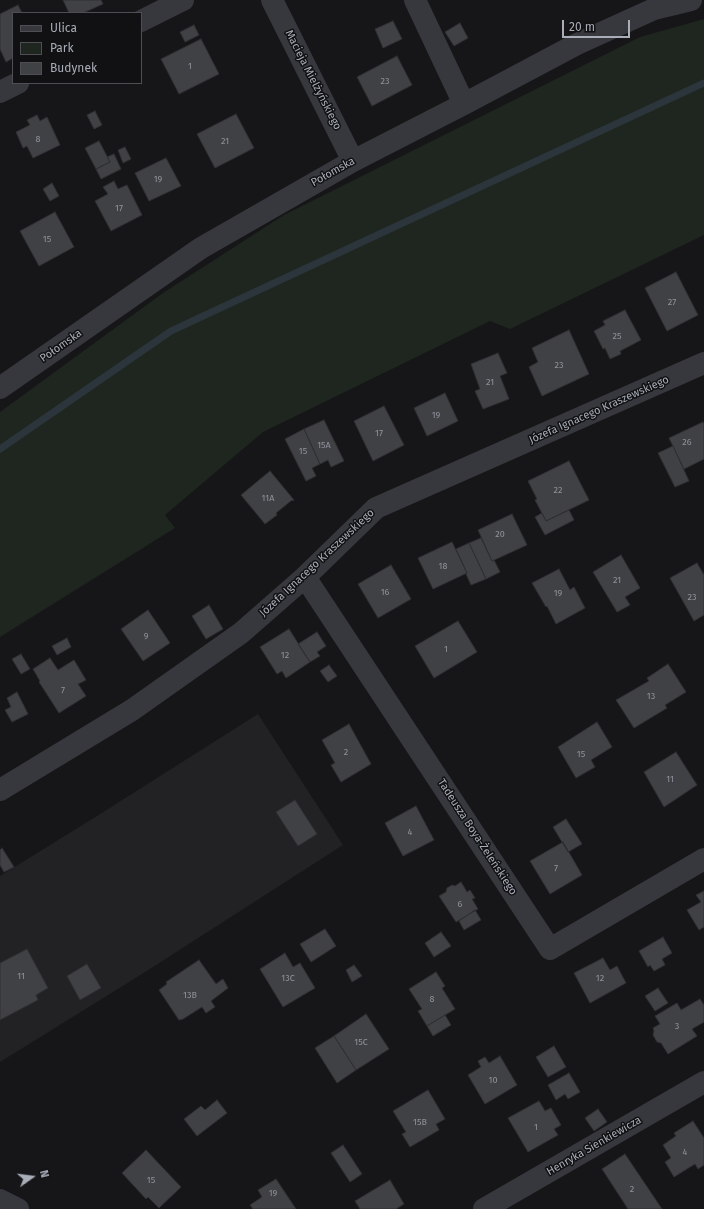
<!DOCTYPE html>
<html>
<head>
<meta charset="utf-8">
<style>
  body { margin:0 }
  #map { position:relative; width:704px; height:1209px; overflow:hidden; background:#161618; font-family:"Fira Sans",sans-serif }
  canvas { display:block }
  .legend { position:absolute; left:12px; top:12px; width:130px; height:72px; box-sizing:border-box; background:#111113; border:1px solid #4d4f55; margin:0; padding:5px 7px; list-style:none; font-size:12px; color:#a8adb8 }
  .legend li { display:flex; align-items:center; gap:8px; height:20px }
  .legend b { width:20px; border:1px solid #4d4f55 }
  .north { position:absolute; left:12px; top:1157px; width:40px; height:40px; -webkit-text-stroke:3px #111113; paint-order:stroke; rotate:76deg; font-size:11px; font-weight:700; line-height:16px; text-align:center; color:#a8adb8 }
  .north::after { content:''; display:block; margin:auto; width:14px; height:18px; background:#a8adb8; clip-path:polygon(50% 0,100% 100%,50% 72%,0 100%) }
  .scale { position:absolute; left:562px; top:20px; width:68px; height:18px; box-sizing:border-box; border:2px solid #a8adb8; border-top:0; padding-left:5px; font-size:12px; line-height:14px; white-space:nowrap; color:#a8adb8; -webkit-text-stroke:3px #111113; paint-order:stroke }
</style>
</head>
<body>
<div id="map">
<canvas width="704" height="1209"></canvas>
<ul class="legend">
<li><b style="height:5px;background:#37383d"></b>Ulica</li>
<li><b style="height:11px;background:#1e261f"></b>Park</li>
<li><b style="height:11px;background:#404145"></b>Budynek</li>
</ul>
<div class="north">N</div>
<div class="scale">20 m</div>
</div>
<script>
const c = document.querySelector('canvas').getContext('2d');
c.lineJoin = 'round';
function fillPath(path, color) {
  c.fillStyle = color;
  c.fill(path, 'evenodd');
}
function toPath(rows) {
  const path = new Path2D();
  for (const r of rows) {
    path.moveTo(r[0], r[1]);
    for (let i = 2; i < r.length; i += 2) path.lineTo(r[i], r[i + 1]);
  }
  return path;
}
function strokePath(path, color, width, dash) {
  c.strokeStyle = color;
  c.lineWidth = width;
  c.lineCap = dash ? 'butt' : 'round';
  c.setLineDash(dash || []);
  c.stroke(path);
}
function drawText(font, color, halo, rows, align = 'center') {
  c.font = font + ' "Fira Sans",sans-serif';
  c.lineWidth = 3;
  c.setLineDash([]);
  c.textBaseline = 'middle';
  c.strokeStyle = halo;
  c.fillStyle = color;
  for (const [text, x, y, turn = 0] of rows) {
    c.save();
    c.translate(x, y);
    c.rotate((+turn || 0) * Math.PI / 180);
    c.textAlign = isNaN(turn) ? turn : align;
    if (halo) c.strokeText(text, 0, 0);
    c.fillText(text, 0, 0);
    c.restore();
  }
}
fillPath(toPath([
  [258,714,343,845,142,974,0,1062,0,876,97,816]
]), '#222225');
fillPath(toPath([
  [704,19,704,235,510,329,490,321,263,432,165,515,175,528,0,637,0,412,163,293,284,215,640,37]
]), '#1e261f');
strokePath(toPath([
  [0,449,171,331,704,83]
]), '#2c353c', 7);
const building = toPath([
  [63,0,101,0,103,4,83,13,69,13,63,0],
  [18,5,22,13,13,13,13,58,6,62,0,49,0,14,18,5],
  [393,21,402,39,383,48,375,29,393,21],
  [460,23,468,38,454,46,445,32,460,23],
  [194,25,199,35,185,42,180,32,194,25],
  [201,39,219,74,179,94,161,59,201,39],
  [397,56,412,85,372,106,357,77,397,56],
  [95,111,102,125,94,129,87,115,95,111],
  [236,114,254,148,215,168,197,134,236,114],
  [37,115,40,121,47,117,60,145,33,158,27,146,23,148,16,132,30,125,27,120,37,115],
  [99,141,110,162,96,169,85,148,99,141],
  [125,147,131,159,123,163,118,150,125,147],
  [114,154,121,169,101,179,96,169,110,162,107,157,114,154],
  [166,158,181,186,149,201,135,173,166,158],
  [114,181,118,189,127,185,142,215,111,231,95,201,108,194,103,187,114,181],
  [52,183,59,196,50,201,43,189,52,183],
  [55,212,74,247,39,266,20,231,55,212],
  [676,272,698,315,667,331,645,288,676,272],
  [625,310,641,340,620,351,621,354,610,359,605,348,603,349,594,331,605,325,603,321,625,310],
  [569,330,589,374,542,396,529,367,538,362,532,348,569,330],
  [498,353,507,373,500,376,509,399,483,409,475,391,480,389,471,364,498,353],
  [445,393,458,421,427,436,414,408,445,393],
  [384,406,404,445,373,461,354,421,384,406],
  [324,420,344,461,331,467,328,460,320,464,304,429,324,420],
  [703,422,704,424,704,459,684,469,669,438,703,422],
  [304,429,320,464,312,468,316,476,306,481,285,439,304,429],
  [673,446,689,481,675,487,658,453,673,446],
  [569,461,589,500,546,521,535,500,537,499,528,481,569,461],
  [270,471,294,500,293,501,292,500,276,513,277,515,265,524,241,495,270,471],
  [569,510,574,520,545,535,535,517,542,513,546,521,569,510],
  [512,514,527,545,492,561,478,530,512,514],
  [481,538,492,561,494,560,500,572,486,579,469,543,481,538],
  [452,542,467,573,433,589,418,558,452,542],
  [469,543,486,579,471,585,466,574,467,573,456,549,469,543],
  [621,555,640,588,625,597,630,605,617,612,593,572,621,555],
  [697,563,704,575,704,615,694,621,670,578,697,563],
  [391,565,411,599,378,618,358,584,391,565],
  [559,569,570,590,574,587,585,608,556,624,547,606,546,607,532,583,559,569],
  [209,605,223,629,206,639,192,616,209,605],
  [148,610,170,643,143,661,121,629,148,610],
  [458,621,477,652,434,678,415,646,458,621],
  [289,629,310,662,286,678,282,671,277,674,260,647,289,629],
  [317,632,326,646,317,652,320,656,310,662,298,644,317,632],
  [67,638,71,647,57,655,52,646,67,638],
  [21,654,30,669,21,674,12,659,21,654],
  [50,658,58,670,74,660,86,680,78,684,86,696,59,713,39,682,40,681,33,669,50,658],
  [668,664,686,692,665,705,667,708,634,728,616,700,649,681,647,678,668,664],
  [329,665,337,676,328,682,320,671,329,665],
  [17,692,28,714,12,722,5,710,11,707,7,698,17,692],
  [597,722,612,747,591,760,595,767,576,778,558,747,597,722],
  [349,724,371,764,341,782,331,765,335,763,322,740,349,724],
  [676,752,697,785,664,807,644,772,676,752],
  [295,800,317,834,298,846,276,812,295,800],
  [416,806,434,840,403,856,385,823,416,806],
  [566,819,582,844,568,852,553,827,566,819],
  [563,842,582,875,550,894,530,861,563,842],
  [2,848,14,867,4,872,0,865,0,850,2,848],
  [461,882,467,892,470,890,475,898,472,899,478,909,456,922,439,896,446,892,447,888,452,885,455,886,461,882],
  [704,891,704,927,699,930,687,910,701,902,696,895,704,891],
  [475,910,481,920,464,930,459,921,475,910],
  [325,929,336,946,311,962,300,944,325,929],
  [441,932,451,946,434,957,425,943,441,932],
  [663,937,672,953,662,959,665,965,654,971,650,965,648,967,639,951,663,937],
  [27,949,48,988,36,995,38,1000,0,1020,0,963,27,949],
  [285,953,293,967,300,963,315,988,283,1007,260,969,285,953],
  [603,958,610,970,617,966,626,983,590,1003,574,973,603,958],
  [199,960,216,984,223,979,228,988,211,1001,215,1007,206,1013,202,1007,183,1019,179,1020,159,990,167,984,166,982,199,960],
  [87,964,101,988,80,1000,67,976,87,964],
  [354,965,362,976,352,982,346,970,354,965],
  [436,972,445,986,442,988,455,1009,427,1026,418,1011,422,1009,409,989,436,972],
  [658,988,668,1003,655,1011,645,996,658,988],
  [700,999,704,1005,704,1022,692,1029,697,1036,668,1054,661,1043,657,1042,653,1035,654,1031,653,1028,660,1024,655,1016,677,1003,681,1010,700,999],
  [366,1014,389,1049,356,1070,334,1036,366,1014],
  [445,1015,451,1025,433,1036,427,1026,445,1015],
  [334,1036,356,1070,337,1083,315,1048,334,1036],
  [554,1046,566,1067,548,1077,536,1057,554,1046],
  [500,1056,517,1085,485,1104,468,1075,481,1067,478,1061,485,1057,489,1063,500,1056],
  [569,1073,580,1092,568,1099,565,1094,556,1100,548,1085,569,1073],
  [428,1090,445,1119,436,1124,439,1130,410,1147,402,1134,406,1132,393,1111,428,1090],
  [217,1100,227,1113,197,1136,184,1119,201,1106,205,1110,217,1100],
  [539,1101,545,1111,551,1108,561,1125,554,1129,558,1135,528,1152,508,1118,539,1101],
  [598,1109,607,1122,594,1131,585,1118,598,1109],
  [693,1121,704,1138,704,1165,698,1169,695,1164,674,1177,665,1162,671,1158,663,1145,676,1136,674,1133,693,1121],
  [343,1145,362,1174,350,1182,331,1153,343,1145],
  [146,1150,181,1187,159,1208,148,1197,146,1199,122,1173,146,1150],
  [625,1154,662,1209,628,1209,602,1169,625,1154],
  [276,1179,296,1209,253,1209,250,1205,262,1197,258,1190,276,1179],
  [390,1180,404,1204,396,1209,360,1209,355,1201,390,1180]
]);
fillPath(building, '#404145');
strokePath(building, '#303034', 1);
strokePath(toPath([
  [272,0,353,161],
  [415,0,464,104],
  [141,21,183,0],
  [0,92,18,83],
  [0,388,201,248,353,161,464,104,577,44,654,9,691,0],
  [305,577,550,949,704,859],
  [0,790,132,710,241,633,305,577,376,508,704,363],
  [0,1200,18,1209],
  [484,1209,704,1082]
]), '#37383d', 22);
drawText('9px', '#8e929b', null, [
  ["1",190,66],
  ["23",385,81],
  ["8",38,139],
  ["21",225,141],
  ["19",158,179],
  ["17",119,208],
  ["15",47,239],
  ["27",672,302],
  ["25",617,336],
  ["23",559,365],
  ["21",490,382],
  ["19",436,415],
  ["17",379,433],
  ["26",687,442],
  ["15A",324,445],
  ["15",303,451],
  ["22",558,490],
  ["11A",268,498],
  ["20",500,534],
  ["18",443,566],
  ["21",617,580],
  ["16",385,592],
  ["19",558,593],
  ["23",692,597],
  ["9",146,636],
  ["1",446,649],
  ["12",285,655],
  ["7",63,690],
  ["13",651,696],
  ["2",346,752],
  ["15",581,754],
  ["11",670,779],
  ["4",410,832],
  ["7",556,868],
  ["6",460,904],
  ["11",21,976],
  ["13C",288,978],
  ["12",600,978],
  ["13B",190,995],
  ["8",432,999],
  ["3",677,1026],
  ["15C",361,1042],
  ["10",493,1080],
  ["15B",420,1122],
  ["1",536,1127],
  ["4",685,1152],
  ["15",151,1180],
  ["2",632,1189],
  ["19",273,1193]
]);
drawText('11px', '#a8adb8', '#111113', [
  ["Macieja Mielżyńskiego",313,80,63],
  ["Połomska",333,172,-29],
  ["Połomska",61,346,-35],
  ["Józefa Ignacego Kraszewskiego",599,410,-24],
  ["Józefa Ignacego Kraszewskiego",317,563,-43],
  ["Tadeusza Boya-Żeleńskiego",477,837,57],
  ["Henryka Sienkiewicza",594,1146,-30]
]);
</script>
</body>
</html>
